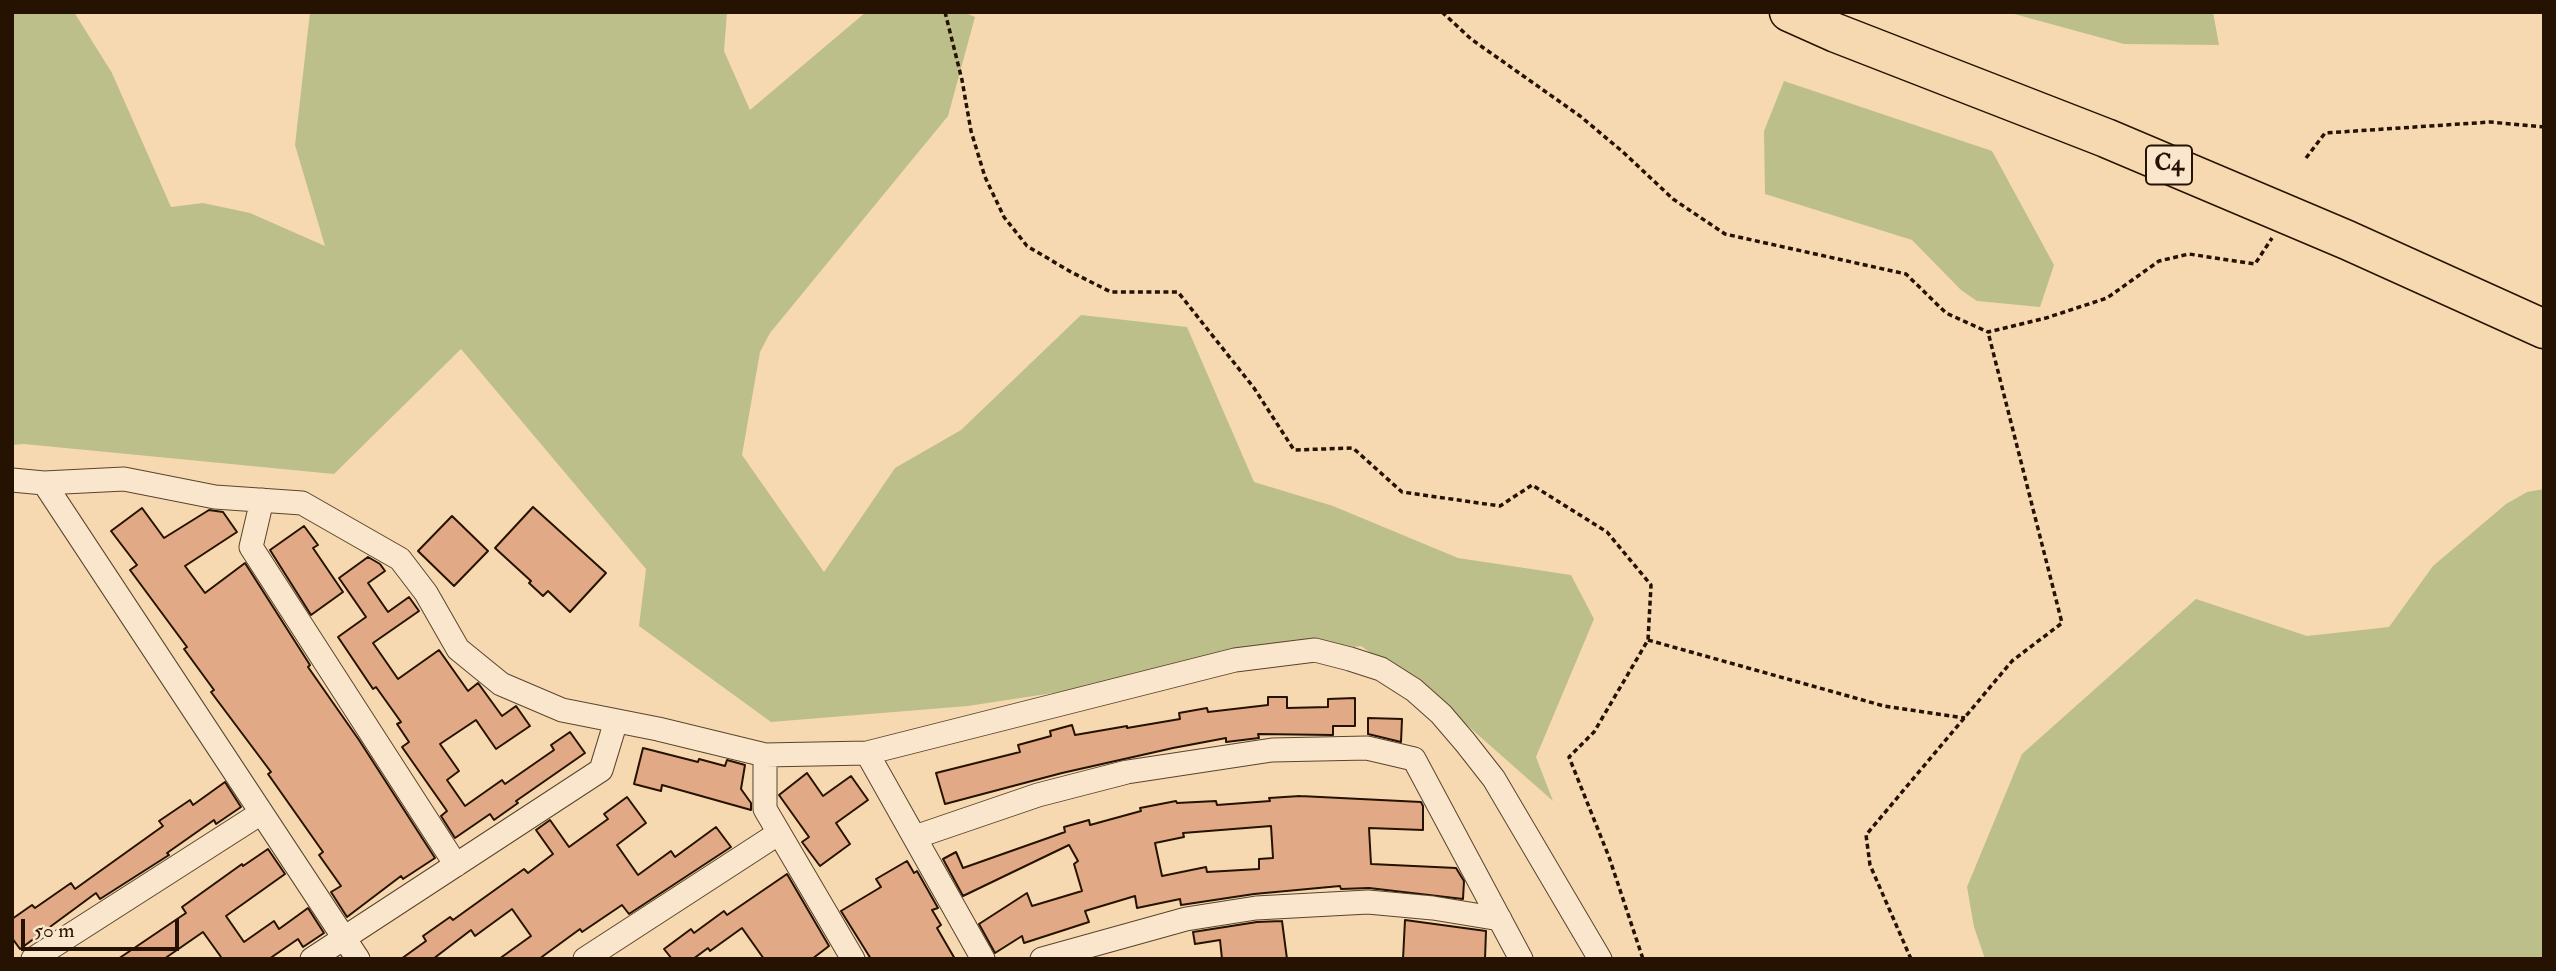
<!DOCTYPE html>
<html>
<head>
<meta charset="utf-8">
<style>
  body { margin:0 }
  #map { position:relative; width:2556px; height:971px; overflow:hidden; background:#f6d9b0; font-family:"IM FELL Double Pica",serif }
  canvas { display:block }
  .frame { position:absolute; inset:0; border:14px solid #251201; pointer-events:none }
  .scale { position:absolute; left:21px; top:919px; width:158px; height:32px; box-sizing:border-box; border:4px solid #251201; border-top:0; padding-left:9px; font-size:21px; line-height:24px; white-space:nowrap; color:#251201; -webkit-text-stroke:5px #f9e6cc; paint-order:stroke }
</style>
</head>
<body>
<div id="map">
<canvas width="2556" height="971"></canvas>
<div class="frame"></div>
<div class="scale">50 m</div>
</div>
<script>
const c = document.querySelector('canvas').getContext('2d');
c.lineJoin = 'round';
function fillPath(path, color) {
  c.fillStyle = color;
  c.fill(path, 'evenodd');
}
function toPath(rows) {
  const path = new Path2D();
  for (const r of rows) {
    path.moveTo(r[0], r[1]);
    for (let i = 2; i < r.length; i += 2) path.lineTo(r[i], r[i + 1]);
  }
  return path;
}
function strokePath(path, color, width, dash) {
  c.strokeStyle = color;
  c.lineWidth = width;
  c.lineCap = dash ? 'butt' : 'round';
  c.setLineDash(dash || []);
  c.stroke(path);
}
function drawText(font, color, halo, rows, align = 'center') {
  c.font = font + ' "IM FELL Double Pica",serif';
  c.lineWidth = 7;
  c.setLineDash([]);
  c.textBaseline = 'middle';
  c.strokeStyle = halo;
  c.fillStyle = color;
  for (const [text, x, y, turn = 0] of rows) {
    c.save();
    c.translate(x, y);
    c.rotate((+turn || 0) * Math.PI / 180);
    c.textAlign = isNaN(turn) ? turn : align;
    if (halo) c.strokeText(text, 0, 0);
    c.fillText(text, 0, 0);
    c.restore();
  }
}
fillPath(toPath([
  [12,12,74,12,112,73,171,207,203,203,250,213,325,246,295,145,310,12,727,12,724,51,750,110,866,12,964,12,975,17,948,116,770,333,760,352,742,455,824,572,895,468,961,430,1081,315,1187,327,1254,482,1333,506,1458,558,1571,575,1594,619,1536,757,1553,801,1451,711,1361,646,968,706,771,722,639,626,646,569,461,349,334,474,24,444,12,445],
  [2007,12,2213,12,2219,45,2124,44],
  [1784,81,1992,151,2054,265,2040,307,1977,301,1961,290,1912,240,1765,194,1764,131],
  [2544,489,2544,959,1985,959,1974,927,1967,887,2022,754,2196,599,2307,636,2389,627,2433,566,2506,504,2527,492]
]), '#bdbf8b');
const building = toPath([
  [533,507,606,573,570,612,548,591,543,596,529,583,531,581,495,548,533,507],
  [142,508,164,538,209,510,223,512,237,532,185,566,205,593,245,563,310,665,308,667,359,740,435,858,403,879,401,876,347,917,331,892,341,886,319,855,323,852,268,774,271,772,211,692,214,690,184,649,187,647,130,570,137,565,111,531,142,508],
  [452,516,488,551,454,586,418,551,452,516],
  [304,526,318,545,313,548,343,592,311,615,270,550,304,526],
  [368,557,380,564,385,571,368,583,388,612,409,597,419,611,373,643,398,679,439,650,468,691,478,683,502,716,516,706,530,726,496,749,476,720,440,744,459,771,447,780,465,806,502,780,505,784,554,750,551,745,570,732,585,753,516,801,518,803,494,820,490,814,455,838,441,816,447,811,402,747,409,742,397,724,401,722,376,687,373,689,338,637,366,617,339,578,368,557],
  [1268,697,1287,697,1287,708,1328,707,1328,699,1355,698,1355,726,1333,726,1333,735,1258,734,1259,738,1226,742,1226,738,1173,748,1062,773,945,804,936,773,1020,752,1018,745,1051,736,1050,731,1072,725,1075,735,1127,726,1127,728,1180,719,1179,713,1207,708,1208,712,1268,705,1268,697],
  [1368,718,1402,719,1401,742,1368,734,1368,718],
  [643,748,698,762,699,759,725,766,727,760,745,765,741,789,751,803,751,810,662,785,661,791,634,784,643,748],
  [807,773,823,796,851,776,868,800,836,823,850,844,820,866,802,842,809,837,779,795,807,773],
  [225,782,241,807,216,824,214,820,167,853,169,855,100,899,96,893,20,949,12,938,12,919,32,905,35,908,71,883,75,889,163,826,159,821,190,800,193,805,225,782],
  [1300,796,1421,802,1423,806,1423,830,1369,828,1371,864,1456,868,1464,881,1463,899,1369,888,1341,889,1340,886,1254,894,1181,905,1180,899,1137,908,1135,896,1085,911,1089,922,1024,943,1022,936,995,953,979,924,1027,893,1032,906,1082,891,1074,864,1078,861,1069,845,963,896,943,859,956,852,963,868,1065,832,1064,827,1089,820,1090,825,1141,811,1140,808,1176,801,1177,803,1216,801,1217,805,1270,801,1269,798,1300,796],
  [1271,826,1273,858,1259,859,1259,869,1207,872,1206,867,1162,876,1155,843,1184,837,1183,833,1271,826],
  [627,797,646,823,617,845,638,875,671,851,675,857,716,827,731,847,629,914,622,905,582,932,580,929,539,959,499,959,531,936,512,909,475,936,471,930,433,959,401,959,426,941,423,936,450,917,453,920,524,869,528,873,553,854,536,830,550,820,569,847,608,819,604,814,627,797],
  [268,849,285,874,226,916,244,942,274,921,279,929,308,908,324,933,303,947,298,939,269,959,219,959,221,957,203,932,164,959,118,959,186,913,182,907,242,864,243,866,268,849],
  [907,861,914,873,917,871,938,908,932,910,941,925,937,928,955,959,871,959,841,911,881,887,876,879,907,861],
  [787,874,829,946,812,959,764,959,742,928,710,951,708,948,693,959,672,959,664,949,691,929,694,933,724,911,727,915,787,874],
  [1405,920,1486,931,1485,959,1403,959,1405,920],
  [1282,921,1287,959,1222,959,1220,940,1195,944,1193,932,1257,922,1282,921]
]);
fillPath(building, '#e1a985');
strokePath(building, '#251201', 2);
const minor = toPath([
  [12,480,44,483,124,479,215,497,302,503,400,559,426,593,458,649,501,684,562,710,658,729,765,755,867,753,1235,660,1315,650,1350,659,1381,669,1414,690,1441,714,1465,742,1494,779,1600,959],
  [44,483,358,959],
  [262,500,251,547,456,865],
  [867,753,983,959],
  [765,755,765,809,853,959],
  [915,837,1038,795,1127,772,1272,750,1367,748,1414,759,1521,959],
  [33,959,261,813],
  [312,959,601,770,616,721],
  [585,959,779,833],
  [1042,959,1186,919,1256,908,1368,902,1433,908,1500,919]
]);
const motorway = toPath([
  [1789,12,1836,33,2106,138,2347,240,2544,329]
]);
strokePath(minor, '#59442d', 25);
strokePath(motorway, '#251201', 41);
strokePath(toPath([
  [945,12,962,80,971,131,985,177,1004,217,1027,246,1071,272,1111,292,1178,292,1254,388,1294,450,1353,448,1402,492,1500,506,1532,485,1607,532,1651,585,1648,640,1594,732,1569,757,1609,857,1643,959],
  [1442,12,1471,39,1580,116,1623,152,1673,199,1725,234,1906,274,1946,313,1988,332,2046,318,2107,298,2159,261,2189,254,2255,264,2272,238],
  [2306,158,2325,133,2490,122,2544,127],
  [1648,640,1884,706,1965,718],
  [1911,959,1870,865,1866,835,2012,661,2062,623,1988,332]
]), '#251201', 3.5, [5, 3.5]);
strokePath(minor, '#f9e6cc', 23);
strokePath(motorway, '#f6d9b0', 38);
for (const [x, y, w] of [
  [2169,165,46]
]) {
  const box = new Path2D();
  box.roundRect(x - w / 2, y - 19.5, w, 39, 5);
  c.fillStyle = '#f9e6cc';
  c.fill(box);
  strokePath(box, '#251201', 2);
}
drawText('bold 23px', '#251201', null, [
  ["C4",2169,165]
]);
</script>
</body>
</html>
